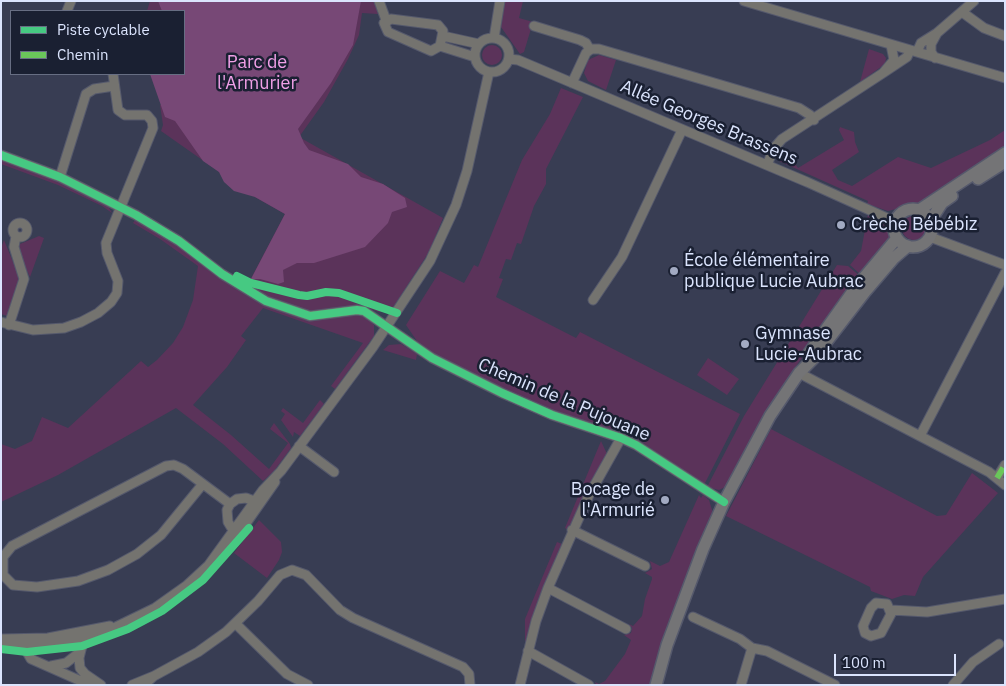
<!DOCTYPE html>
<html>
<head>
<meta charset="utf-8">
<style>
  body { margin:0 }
  #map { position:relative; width:1006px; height:686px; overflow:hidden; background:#383d53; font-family:"IBM Plex Sans",sans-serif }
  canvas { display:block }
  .frame { position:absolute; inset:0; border:2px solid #dbe4fd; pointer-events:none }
  .legend { position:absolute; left:10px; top:10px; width:175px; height:65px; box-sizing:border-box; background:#1a2032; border:1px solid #676e83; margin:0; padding:6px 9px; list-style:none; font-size:15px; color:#dbe4fd }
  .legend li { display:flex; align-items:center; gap:10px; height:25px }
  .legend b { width:25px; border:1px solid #676e83 }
  .scale { position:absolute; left:834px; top:654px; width:122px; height:22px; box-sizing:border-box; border:2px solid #dbe4fd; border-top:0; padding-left:6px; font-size:15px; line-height:18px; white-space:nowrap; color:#dbe4fd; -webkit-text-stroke:4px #1a2032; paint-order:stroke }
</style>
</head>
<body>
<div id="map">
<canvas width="1006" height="686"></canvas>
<div class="frame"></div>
<ul class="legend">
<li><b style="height:6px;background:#46c982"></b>Piste cyclable</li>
<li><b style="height:6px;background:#6ac65a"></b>Chemin</li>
</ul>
<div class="scale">100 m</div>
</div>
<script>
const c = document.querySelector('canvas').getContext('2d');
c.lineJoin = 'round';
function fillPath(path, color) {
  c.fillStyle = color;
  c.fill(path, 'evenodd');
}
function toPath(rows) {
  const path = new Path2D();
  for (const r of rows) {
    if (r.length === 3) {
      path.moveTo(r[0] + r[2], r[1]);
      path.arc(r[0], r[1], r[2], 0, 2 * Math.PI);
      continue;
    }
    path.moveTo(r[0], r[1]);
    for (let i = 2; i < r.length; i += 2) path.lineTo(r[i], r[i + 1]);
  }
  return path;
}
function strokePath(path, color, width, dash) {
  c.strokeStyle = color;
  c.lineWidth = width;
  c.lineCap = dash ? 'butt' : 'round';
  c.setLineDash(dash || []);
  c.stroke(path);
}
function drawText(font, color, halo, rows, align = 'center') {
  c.font = font + ' "IBM Plex Sans",sans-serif';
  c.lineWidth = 5;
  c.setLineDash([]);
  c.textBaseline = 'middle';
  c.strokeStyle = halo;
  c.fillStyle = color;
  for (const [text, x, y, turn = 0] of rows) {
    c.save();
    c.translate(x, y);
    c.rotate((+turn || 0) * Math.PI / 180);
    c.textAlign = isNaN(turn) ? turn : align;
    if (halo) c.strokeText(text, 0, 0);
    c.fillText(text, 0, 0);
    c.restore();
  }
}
fillPath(toPath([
  [150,1,374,1,378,14,362,13,359,35,348,59,324,102,299,137,443,218,429,252,390,312,379,312,358,305,313,312,272,299,247,286,285,214,255,197,161,131,163,125,160,105,164,105,184,74,184,11,147,11],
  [503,1,523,1,519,18,533,22,524,52,520,54,501,27],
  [492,55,10],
  [869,49,883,54,886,58,885,64,860,82],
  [599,55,616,60,606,90,588,81,584,73,588,60],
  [561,88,583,97,546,169,546,184,534,206,521,244,517,243,511,260,506,259,499,278,503,279,496,297,576,338,580,332,740,414,704,485,636,438,616,430,580,421,522,399,438,357,419,344,406,325,440,271,464,283,474,265,478,267,522,160,550,114],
  [840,127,854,132,855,142,859,152,832,170,838,180,852,186,898,157,931,168,990,140,1005,130,1005,150,920,203,888,211,867,204,868,201,779,161,778,157,783,154,787,161,791,158,798,168,844,140,839,130],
  [1,159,54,178,107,204,112,213,102,206,58,185,1,164],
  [868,214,883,221,889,229,890,237,889,243,861,275,850,265,861,251],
  [914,228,12],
  [136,219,176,244,214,273,259,302,312,320,353,314,364,315,374,325,374,336,335,389,331,386,363,343,263,308,241,336,246,340,227,367,193,405,231,435,269,469,288,443,270,429,274,423,290,444,291,448,274,471,263,481,223,444,176,408,58,475,1,502,1,444,15,449,32,441,42,417,68,428,141,361,148,367,157,360,173,343,183,327,193,300,198,266,160,239,133,223],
  [39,236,44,238,30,277,17,250,20,244],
  [4,240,20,279,7,316,1,314,1,248],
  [837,265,848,266,860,276,794,369,725,487,719,490,707,487,744,416],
  [401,344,417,354,416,360,383,350,389,345],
  [708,358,739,379,727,395,697,375],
  [320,400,324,404,300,436,294,432,293,437,281,420,285,414,281,411,283,408,303,423],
  [771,429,937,516,946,515,972,473,998,493,923,577,915,596,904,595,892,599,871,591,870,587,726,516],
  [601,441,607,454,568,530,565,528],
  [699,495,701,498,703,495,709,500,713,513,679,595,651,685,596,685,595,682,599,684,605,681,625,654,631,640,624,635,631,633,632,628,629,624,633,626,642,616,645,599,652,579,652,577,645,573,652,569,650,561,660,566,669,562],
  [259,520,281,542,282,552,279,560,267,578,234,553],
  [557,542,562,544,542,596,540,596,525,643,525,619]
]), '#5b335a');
fillPath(toPath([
  [158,1,361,1,353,45,331,83,298,129,304,143,309,150,348,164,361,177,383,184,405,198,407,207,392,212,388,223,365,247,314,263,297,263,283,270,284,282,278,284,260,279,251,279,285,214,255,197,234,191,224,182,219,172,203,161,175,121,165,117,150,74,184,74,184,11,162,11]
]), '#774876');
const minor = toPath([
  [379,1,386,20],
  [744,1,1005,78],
  [67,11,71,1],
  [962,12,984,28,1005,36],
  [391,19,438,25,443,31,440,46,431,51,388,32,384,23,391,19],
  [534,26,580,40,586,43,590,50],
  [937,33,974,1],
  [443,36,479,44],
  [492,55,17],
  [494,38,500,1],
  [891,45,894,60,883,73,907,57,910,50],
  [440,46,475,57],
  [917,52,921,43,937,33,931,44,931,52,935,58],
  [509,59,518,60,807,182,896,222],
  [572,83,586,53,591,49,599,49,799,108,810,115,814,120],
  [1,155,60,177,136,215,179,241,222,274,266,301,310,316,357,310,364,311,432,358,502,393,552,415,621,438,636,445,724,502],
  [767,165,774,148,782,139,883,73],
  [60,177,86,94,94,89,114,86],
  [20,230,7],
  [930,237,1005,265],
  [593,300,622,257,682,130],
  [1,322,33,330,64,328,81,322,98,313,111,302,117,293,118,281,107,253,106,243,153,128,152,121,147,115,125,115,118,110,113,74],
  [9,325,24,279,14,247,16,236],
  [799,373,989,472,1005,485],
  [920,436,1005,273],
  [299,446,334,472],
  [997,478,1005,465],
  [202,485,161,535,137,554,108,570,78,581,37,587,13,585,3,575,3,557,12,546,166,466,174,465,183,469,230,504],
  [238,529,231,527,228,522,227,510,230,504,237,499,246,498,254,501,257,506],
  [572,530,645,566],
  [221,553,235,539,275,482],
  [208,566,263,490,281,471,373,347,430,261,456,205,467,171,489,72],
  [548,588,626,629],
  [876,603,887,604,891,614,881,633,871,636,865,633,863,626,871,608,876,603],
  [891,610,927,612,1005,599],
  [693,617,740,639,752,648],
  [236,624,287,674,308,685],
  [1,639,48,638,110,626],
  [78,639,81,641,82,646,79,658,80,668,85,674,101,685],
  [1,643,16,647,42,646,93,638,155,608,186,586,212,562],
  [32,644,27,652,31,659,90,685],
  [528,651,589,685],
  [51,666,66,663,80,652],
  [154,676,198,652,226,632,258,601,280,575,292,570,306,575,340,610,353,618,463,667,469,674,470,685],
  [132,685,154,676,144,685],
  [520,685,536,621,548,588,589,495,621,438],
  [741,685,752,648,767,651,835,685],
  [953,685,973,662,999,644]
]);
const major = toPath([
  [978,179,1005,162],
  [913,228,19],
  [919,210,1005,153],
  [931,220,942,203,952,196],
  [809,353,856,287,897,238],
  [656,685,667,645,703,549,724,502,770,416,799,373,814,358,865,292,894,258,908,246]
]);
strokePath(minor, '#55596c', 11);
strokePath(major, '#55596c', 14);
strokePath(minor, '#74736f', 9);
strokePath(major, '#747476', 11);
strokePath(toPath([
  [997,478,1005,465]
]), '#6ac65a', 6, [12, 6]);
strokePath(toPath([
  [1,155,60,177,136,215,179,241,222,274,266,301,310,316,357,310,364,311,432,358,502,393,552,415,621,438,636,445,724,502],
  [237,276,251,283,299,295,307,296,326,292,339,293,397,313],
  [1,649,27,652,82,646,128,629,162,611,203,580,249,528]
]), '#46c982', 8);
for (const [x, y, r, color] of [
  [841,225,5,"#a2aac2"],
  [674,271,5,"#a2aac2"],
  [745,344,5,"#a2aac2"],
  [665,500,5,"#a2aac2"]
]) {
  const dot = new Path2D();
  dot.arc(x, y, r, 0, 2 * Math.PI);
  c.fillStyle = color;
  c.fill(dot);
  strokePath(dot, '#1a2032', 2);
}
drawText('18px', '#f0a0e7', '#1a2032', [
  ["Parc de",257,63],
  ["l'Armurier",257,84]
]);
drawText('18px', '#dbe4fd', '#1a2032', [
  ["Allée Georges Brassens",709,123,23],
  ["Chemin de la Pujouane",564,400,23]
]);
drawText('18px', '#dbe4fd', '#1a2032', [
  ["Crèche Bébébiz",851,225],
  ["École élémentaire",684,261],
  ["publique Lucie Aubrac",684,282],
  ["Gymnase",755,334],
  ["Lucie-Aubrac",755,355],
  ["Bocage de",655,490,"right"],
  ["l'Armurié",655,511,"right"]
], 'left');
</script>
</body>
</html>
